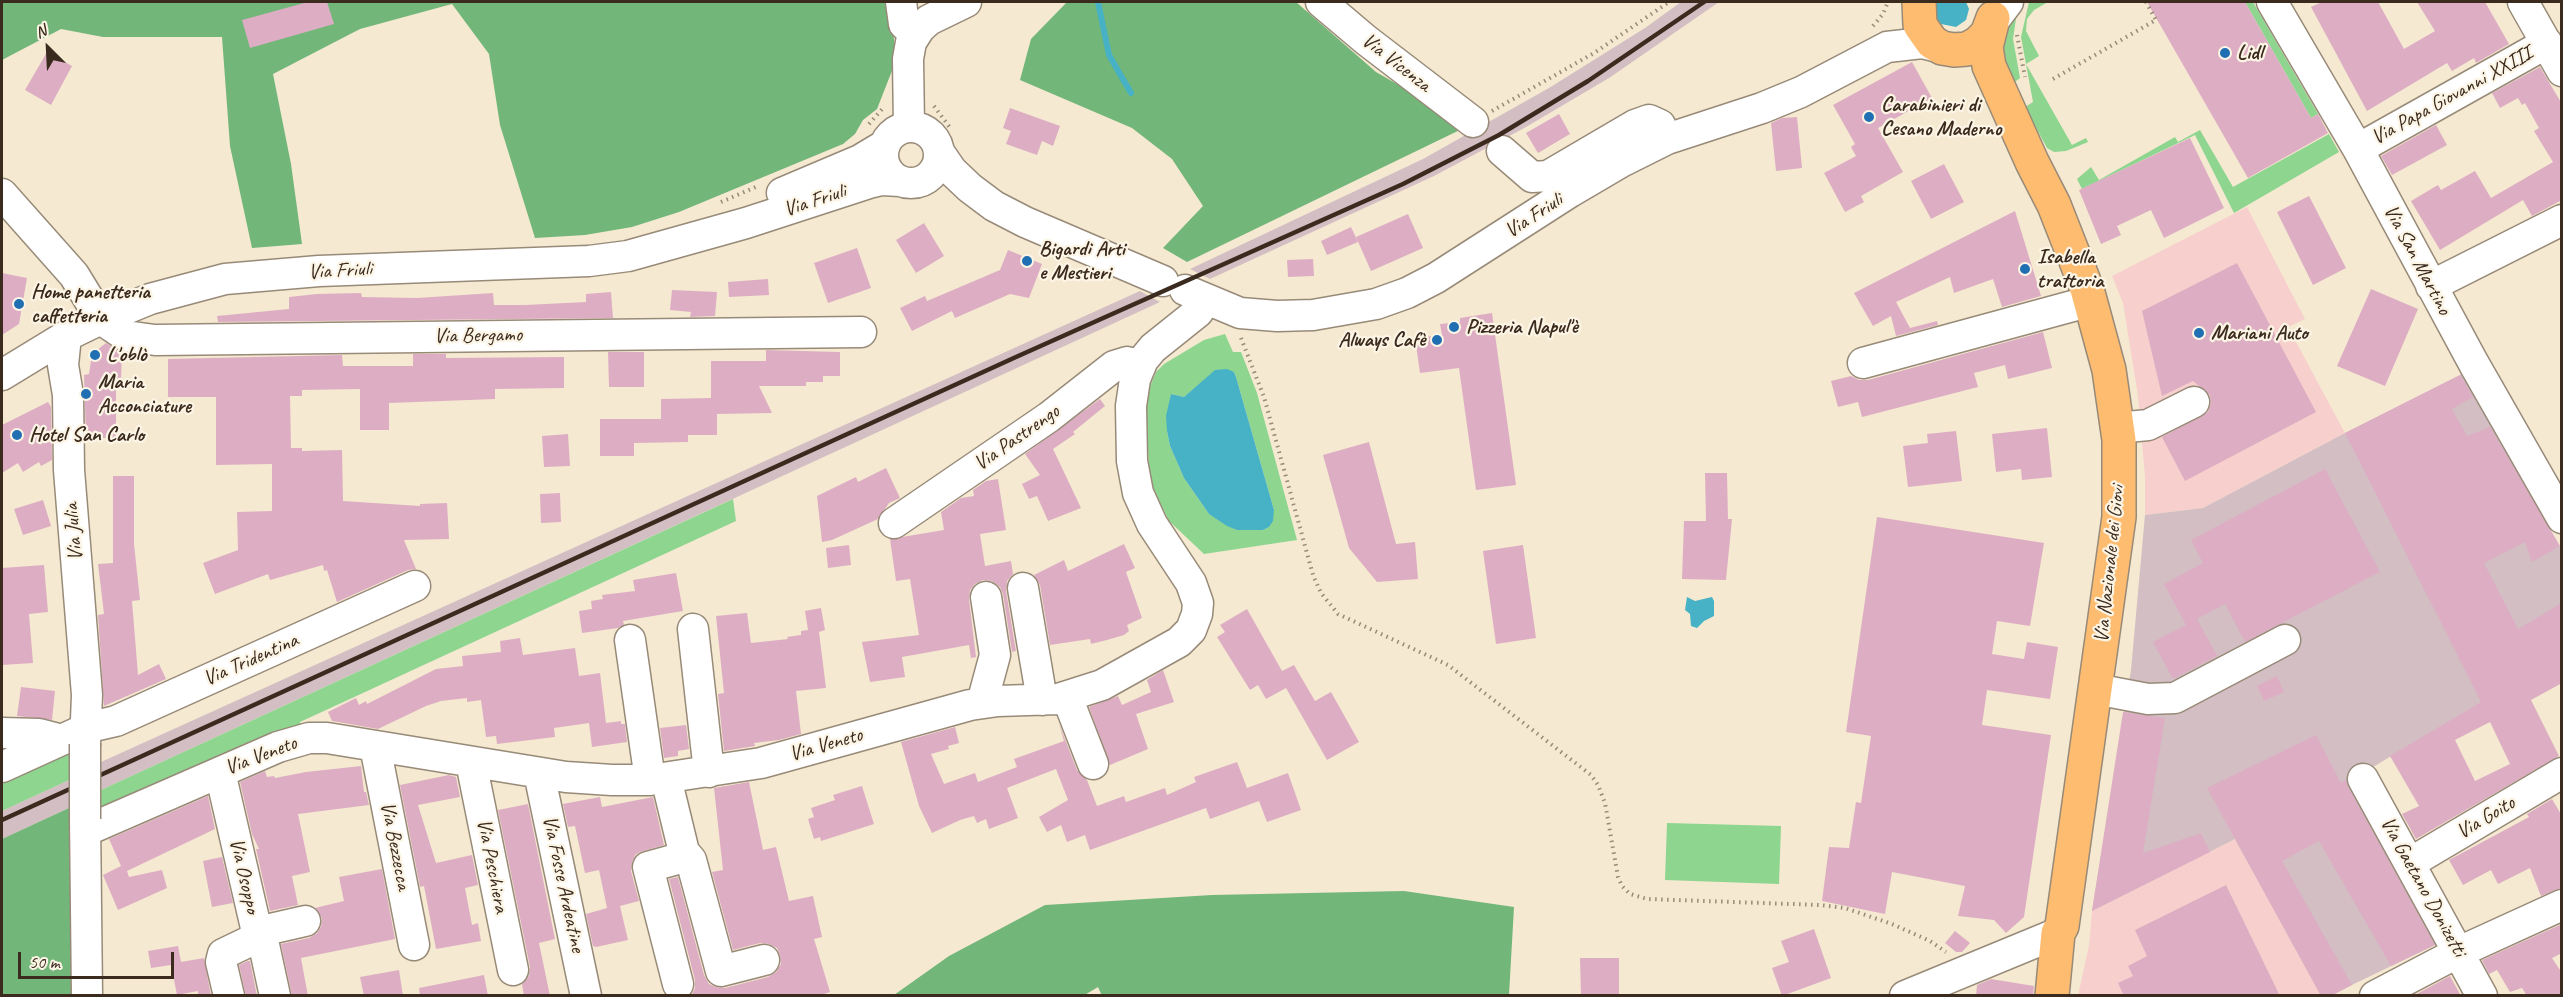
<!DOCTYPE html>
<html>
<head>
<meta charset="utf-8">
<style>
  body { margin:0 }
  #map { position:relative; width:2563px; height:997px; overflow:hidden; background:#f5e9d1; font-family:Caveat,sans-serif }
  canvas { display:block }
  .frame { position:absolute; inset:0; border:3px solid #3b2a1e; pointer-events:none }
  .north { position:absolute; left:18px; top:18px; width:60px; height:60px; -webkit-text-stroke:4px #fcf5e5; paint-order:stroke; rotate:336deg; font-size:16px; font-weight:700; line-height:24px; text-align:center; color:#3b2a1e }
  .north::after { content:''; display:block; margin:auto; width:21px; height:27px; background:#3b2a1e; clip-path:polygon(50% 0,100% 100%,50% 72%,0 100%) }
  .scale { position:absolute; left:18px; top:952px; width:156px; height:27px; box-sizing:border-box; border:3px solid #3b2a1e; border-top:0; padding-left:8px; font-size:18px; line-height:21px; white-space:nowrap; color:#3b2a1e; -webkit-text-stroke:4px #fcf5e5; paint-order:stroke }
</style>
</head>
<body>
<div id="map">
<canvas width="2563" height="997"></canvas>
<div class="frame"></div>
<div class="north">N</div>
<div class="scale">50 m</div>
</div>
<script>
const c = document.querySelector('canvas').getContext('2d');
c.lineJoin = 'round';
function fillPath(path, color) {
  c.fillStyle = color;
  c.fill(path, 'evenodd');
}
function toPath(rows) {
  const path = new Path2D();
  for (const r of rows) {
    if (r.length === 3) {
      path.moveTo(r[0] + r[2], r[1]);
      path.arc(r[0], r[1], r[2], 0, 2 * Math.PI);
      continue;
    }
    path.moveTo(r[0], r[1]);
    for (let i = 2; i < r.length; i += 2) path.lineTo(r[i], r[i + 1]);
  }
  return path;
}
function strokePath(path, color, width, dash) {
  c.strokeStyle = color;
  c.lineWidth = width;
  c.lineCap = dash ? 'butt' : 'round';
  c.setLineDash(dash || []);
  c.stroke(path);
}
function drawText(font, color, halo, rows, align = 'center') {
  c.font = font + ' Caveat,sans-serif';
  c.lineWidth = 4.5;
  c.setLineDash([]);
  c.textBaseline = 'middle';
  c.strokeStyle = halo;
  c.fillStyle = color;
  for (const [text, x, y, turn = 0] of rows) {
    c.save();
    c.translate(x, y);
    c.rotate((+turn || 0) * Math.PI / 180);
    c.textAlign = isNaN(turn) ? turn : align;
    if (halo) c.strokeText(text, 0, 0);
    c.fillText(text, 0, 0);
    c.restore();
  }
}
fillPath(toPath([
  [2247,207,2305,319,2288,327,2345,433,2203,508,2145,515,2145,477,2138,396,2123,303,2112,276],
  [2235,839,2321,995,2078,996,2089,945,2092,911]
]), '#f7d0cd');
fillPath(toPath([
  [1681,2,1719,2,1609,78,1526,127,1434,176,1210,279,1190,269,1423,159,1549,88,1645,28],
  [1140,291,1160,302,101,790,101,762],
  [2464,373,2561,549,2562,654,2368,770,2439,943,2331,995,2321,995,2235,839,2092,911,2131,670,2145,515,2203,508,2345,433],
  [69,780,69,808,2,839,2,811]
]), '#d2bec3');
fillPath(toPath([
  [2029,2,2048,2,2034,10,2027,19,2026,31,2039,56,2026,64,2072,145,2086,138,2088,142,2066,151,2054,152,2047,148,2025,107,2033,102,2021,37],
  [2245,2,2253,2,2318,114,2311,118],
  [2018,5,2013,39,2020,78,2007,88,1997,34],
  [2200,130,2233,187,2329,134,2339,152,2234,213,2195,135,2082,189,2077,179,2091,167,2099,180,2175,137,2178,142],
  [1225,334,1233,352,1241,352,1257,393,1297,540,1204,554,1169,521,1154,490,1149,472,1146,396,1156,372,1164,364,1204,340],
  [1215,371,1234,372,1236,377,1274,510,1269,527,1263,530,1237,530,1209,514,1184,478,1170,446,1167,431,1171,394,1184,397],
  [733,499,736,521,300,722,302,728,100,812,101,790],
  [70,752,69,780,2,811,2,783],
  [1667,823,1781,826,1779,884,1665,880]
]), '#8ed590');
fillPath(toPath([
  [2,2,888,2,897,58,877,109,863,120,855,134,843,144,679,212,632,227,585,235,535,238,500,125,489,54,452,4,360,29,273,74,291,164,302,244,252,248,230,146,222,37,103,37,61,29,2,60],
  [1067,2,1296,2,1376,72,1435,106,1464,128,1187,262,1163,248,1203,206,1172,159,1132,128,1020,80,1031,39],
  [69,808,73,995,2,995,2,839],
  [1404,891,1514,907,1509,995,1102,996,1098,987,1083,996,894,995,949,956,1045,905,1212,895]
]), '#72b67a');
fillPath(toPath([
  [1937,2,1966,2,1969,9,1966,20,1956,27,1941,24,1935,15],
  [1227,369,1234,372,1236,377,1274,510,1273,521,1269,527,1263,530,1237,530,1227,526,1209,514,1184,478,1170,446,1167,431,1166,416,1171,394,1184,397,1215,370],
  [1687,597,1695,601,1712,597,1714,601,1714,616,1704,621,1697,628,1691,626,1690,614,1685,610]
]), '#47b1c5');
strokePath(toPath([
  [1098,2,1109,55,1131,93]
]), '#47b1c5', 6);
fillPath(toPath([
  [308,2,327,2,334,24,250,48,242,20],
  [2147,2,2245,2,2311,118,2318,114,2328,133,2248,178],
  [2322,2,2378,2,2404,49,2435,31,2417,2,2485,2,2509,44,2476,63,2474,58,2452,71,2447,63,2367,111,2311,7],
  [47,52,72,66,51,105,25,90],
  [1912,62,1932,98,1878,128,1903,172,1861,196,1864,202,1845,212,1824,173,1856,156,1851,147,1855,144,1833,105],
  [2540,67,2562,104,2562,200,2532,216,2523,200,2440,250,2411,201,2438,185,2441,190,2475,171,2491,198,2553,162,2534,131,2539,128,2525,103,2522,105,2518,98,2500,108,2492,93],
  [1010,108,1060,126,1053,146,1042,141,1037,155,1006,144,1011,131,1003,128],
  [1559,114,1570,134,1538,153,1526,133],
  [1797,117,1802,168,1776,171,1771,123,1782,118],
  [2436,125,2447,145,2392,175,2381,156],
  [2190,138,2224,208,2164,238,2151,210,2117,226,2121,235,2101,244,2079,190],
  [1944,164,1964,202,1931,219,1911,181],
  [2309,196,2346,268,2313,285,2277,212],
  [2015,211,2041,296,2002,307,1993,279,1954,293,1950,277,1896,302,1910,328,1937,321,1938,325,1896,336,1891,316,1873,326,1854,293],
  [1408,214,1423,248,1371,271,1356,237],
  [924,223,944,256,916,273,896,240],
  [1351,227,1358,242,1327,255,1321,241],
  [857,248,871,288,828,303,814,263],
  [1008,250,1042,264,1029,298,1010,294,955,318,952,311,912,331,900,308,925,296,927,301,1000,270],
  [1313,259,1314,276,1288,277,1287,260],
  [2237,263,2316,412,2185,481,2162,437,2208,412,2211,404,2210,395,2193,381,2162,396,2142,311],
  [2,273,27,278,19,324,2,335],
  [768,279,769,295,729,297,728,282],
  [2371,289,2418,309,2385,386,2337,366],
  [672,290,717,292,715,316,690,317,691,312,670,310],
  [611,292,613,318,218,322,217,316,289,309,289,297,317,294,361,293,362,297,417,298,493,293,494,305,525,305,586,302,586,294],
  [1492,313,1516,485,1476,490,1459,368,1420,373,1415,338,1442,335,1440,324,1460,322,1460,318],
  [2043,332,2052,368,2008,379,2005,365,1974,373,1978,387,1862,417,1858,402,1838,407,1831,381,1851,376,1859,380,1868,380],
  [106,343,122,353,121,378,116,379,116,438,86,438,84,375,89,374,92,354],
  [766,350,840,352,840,376,823,376,823,382,806,382,806,386,759,386,772,413,717,414,717,435,688,435,688,442,634,443,634,456,600,456,600,419,661,419,661,399,711,398,711,361,766,361],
  [608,352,644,352,644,387,609,387],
  [413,354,446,354,446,358,564,357,564,388,495,389,495,399,389,403,389,430,360,430,360,389,302,390,302,396,290,396,291,448,302,448,302,451,342,450,343,501,420,506,420,504,447,503,449,539,404,540,416,569,408,570,337,602,327,570,324,571,323,565,270,580,268,574,215,594,203,563,238,550,237,512,272,511,272,464,216,465,216,397,168,397,168,359,342,355,343,366,413,366],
  [2460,375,2473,397,2452,409,2467,436,2490,427,2560,546,2532,562,2525,542,2484,563,2518,629,2562,603,2562,683,2531,700,2559,756,2416,839,2402,814,2419,806,2390,756,2481,702,2345,433],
  [2490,722,2510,764,2475,781,2455,740],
  [1100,399,1105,406,1073,432,1075,434,1053,449,1081,508,1048,521,1037,496,1029,499,1022,484,1040,475,1025,454],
  [48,402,51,407,52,460,41,466,39,462,23,472,18,463,2,473,2,425],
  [2047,428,2052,477,2022,480,2021,469,1996,472,1992,434],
  [1956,431,1962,481,1908,487,1903,446,1928,443,1927,434],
  [568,434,570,466,544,467,542,436],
  [1369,442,1396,544,1415,542,1418,579,1377,582,1349,548,1323,455],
  [886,468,900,498,889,503,878,519,832,540,822,542,817,496,856,477,858,482],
  [2325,469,2380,572,2245,642,2225,604,2197,619,2217,656,2173,679,2153,642,2186,625,2164,584,2203,563,2191,540],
  [1705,473,1727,473,1728,519,1732,519,1726,580,1682,579,1684,521,1706,521],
  [113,476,134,476,134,544,140,600,132,601,138,675,159,664,166,679,104,706,98,615,104,614,98,564,113,563],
  [998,479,1006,530,980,534,985,566,1011,561,1013,574,1007,581,1006,591,1016,651,1012,652,1003,594,1000,587,992,581,983,580,975,584,970,590,969,599,976,657,971,658,969,645,902,657,905,677,870,682,862,642,919,635,910,579,896,581,890,539,944,530,941,512,961,498,974,496,973,490,986,481],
  [560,493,561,522,541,523,540,494],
  [43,500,51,526,23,535,14,509],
  [1877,517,2044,543,2030,626,1997,621,1992,654,2024,659,2027,642,2058,647,2050,699,1987,690,1982,725,2051,735,2024,917,2006,933,1994,920,1958,916,1965,886,1892,872,1885,914,1822,901,1829,847,1849,848,1856,802,1861,803,1871,736,1846,732],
  [1124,544,1135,568,1126,572,1142,618,1127,625,1129,631,1124,635,1107,640,1091,644,1090,639,1050,645,1040,585,1034,575,1064,560,1068,571],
  [849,545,851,565,828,568,826,548],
  [1523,545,1536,638,1496,644,1483,551],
  [44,565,48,612,29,614,33,663,2,665,2,638,3,638,2,568],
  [676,573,683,611,623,621,624,625,618,628,582,633,579,611,592,609,591,601,603,599,602,595,635,591,633,580],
  [821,608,825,630,819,632,826,688,796,691,801,734,779,740,754,743,755,746,724,751,718,694,724,693,716,616,747,613,751,643,788,639,787,637,801,635,801,631,808,630,805,611],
  [1247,609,1282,671,1294,665,1315,701,1331,692,1359,742,1327,760,1286,688,1266,699,1258,685,1250,690,1217,637,1225,632,1220,625],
  [520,638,523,655,575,648,579,676,600,673,606,723,621,721,621,724,625,724,627,742,592,747,589,723,554,728,555,737,497,744,496,736,486,737,481,700,467,702,467,698,441,701,426,706,378,729,332,721,328,712,356,698,359,705,366,701,367,704,436,669,463,666,462,656,501,652,500,641],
  [1163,670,1174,702,1136,714,1148,749,1110,765,1089,707,1118,696,1122,705,1151,692,1147,680],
  [2277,676,2284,692,2264,701,2257,686],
  [21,687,55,691,52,720,17,716],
  [2123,712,2165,718,2143,853,2201,833,2210,852,2092,911],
  [1059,724,1077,770,1087,780,1097,806,1124,796,1126,802,1165,788,1167,795,1196,782,1194,777,1237,762,1247,788,1288,773,1301,810,1267,822,1259,801,1210,819,1206,808,1090,850,1085,835,1067,842,1061,825,1047,832,1039,817,1068,800,1056,769,1007,788,1018,818,989,829,986,819,977,823,974,816,960,820,932,833,919,806,901,742,955,727,959,743,948,746,949,749,931,754,944,784,975,773,978,782,1017,767,1014,759,1064,741],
  [686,725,689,749,678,751,678,756,664,758,660,728],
  [2316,735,2341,783,2346,780,2348,787,2435,945,2391,966,2319,841,2282,861,2352,985,2331,996,2321,996,2207,788],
  [361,766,364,792,366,792,369,805,298,814,310,872,292,876,298,905,270,911,256,849,259,849,252,834,240,782,265,771,267,777,274,776,275,778,306,772],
  [449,775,456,777,460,797,418,805,436,863,472,855,478,885,465,888,472,925,478,923,481,941,436,949,424,886,420,887,400,785],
  [749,782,763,850,776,847,789,901,813,896,822,937,814,939,830,992,818,996,691,996,695,988,695,980,669,879,678,877,704,975,709,984,716,987,725,988,768,977,776,972,781,964,780,955,777,948,769,944,760,943,733,950,712,872,723,870,714,788],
  [862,786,874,824,821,841,820,837,814,839,808,819,814,817,811,808,835,800,833,795],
  [208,796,215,829,127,871,129,877,162,870,167,888,118,910,103,875,121,866,109,839],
  [600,797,602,807,653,797,664,845,643,851,636,854,632,862,631,871,639,901,620,906,628,940,596,947,593,946,586,914,607,908,599,870,585,873,575,826,568,827,563,804],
  [2552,799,2562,816,2562,888,2541,896,2530,868,2498,884,2491,870,2463,885,2449,860,2529,817,2527,814],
  [528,804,555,939,539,943,550,996,524,996,522,984,529,976,530,967,498,810],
  [222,857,233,903,212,907,203,861],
  [382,869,395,939,301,958,308,996,292,996,281,944,309,938,317,933,321,927,322,918,315,908,344,901,339,877],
  [2226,885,2280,996,2124,996,2118,983,2133,976,2128,966,2147,956,2135,930],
  [2562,924,2562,953,2552,958,2562,973,2562,996,2527,996,2522,988,2510,992,2497,970,2489,974,2482,960],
  [1814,929,1831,978,1782,996,1772,968,1789,962,1781,941],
  [1955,931,1970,943,1962,952,1956,952,1945,943],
  [178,946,181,962,204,958,211,996,198,996,198,991,177,995,171,965,151,968,148,951],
  [1580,958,1619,958,1619,996,1581,996],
  [248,961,250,961,257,996,246,996,239,965],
  [399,970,403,996,364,996,360,977],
  [484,975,488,996,420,996,419,988],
  [2450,976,2461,996,2413,996],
  [1991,979,2034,986,2033,996,1976,996,1977,985]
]), '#ddaec3');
const minor = toPath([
  [901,2,904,24,915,35],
  [1321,2,1366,40,1473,122],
  [2272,2,2358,149,2474,364,2562,518],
  [2523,2,2562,71],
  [1992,23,2008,2],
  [909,127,908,59,911,42,920,28,929,20,966,2],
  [911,155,28],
  [2358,149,2547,43],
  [1502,151,1532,177,1548,176,1635,125,1649,120,1660,125,1667,139],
  [939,152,952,171,970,188,994,206,1025,222,1163,281],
  [782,193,860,160,885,145],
  [2,194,74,275,101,319,126,336,140,338,155,340,861,332],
  [2431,286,2562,220],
  [1185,290,1240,313,1277,316,1313,315,1376,304,1407,293,1436,278,1570,192,1621,162,1667,139,1762,108,1801,92,1887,47,1922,43,1942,48],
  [66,336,63,365,68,395,69,470,87,695,85,744],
  [1863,363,2091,301],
  [2,375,66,336,101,319,150,299,225,279,319,271,589,261,628,256,746,223,869,183,882,180,900,181],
  [2117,428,2148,425,2194,402],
  [894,523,1049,417,1114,366,1127,362,1140,366],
  [1023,588,1042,700],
  [693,629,709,772],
  [630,640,650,780],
  [2095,689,2148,699,2175,698,2285,640],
  [1067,697,1093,764],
  [982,703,995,655,986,597],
  [2,733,39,734,62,740],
  [375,746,414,945],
  [471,762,513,970],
  [2,767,90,727,116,721,415,586],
  [220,772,257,932,250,941,223,954,221,962,229,996],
  [539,773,586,996],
  [666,778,684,852,691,860,721,971,764,960],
  [2363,779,2482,996],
  [85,819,87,996],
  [85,831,278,747,309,738,327,738,566,777,612,780,650,780,761,763,970,705,998,701,1058,699,1102,685,1179,642,1191,630,1197,614,1198,603,1191,583,1152,524,1138,493,1132,461,1131,406,1135,379,1143,360,1153,348,1198,312,1206,300],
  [2410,863,2562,773],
  [678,984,648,867,677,859,684,852],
  [275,996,264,945,257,932,305,921],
  [1905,996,2058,933],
  [2375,996,2459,952,2562,905]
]);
const major = toPath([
  [1919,2,1920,25,1932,42,1942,48,1954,50,1967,49,1978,43,1987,34,1993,18],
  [1992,23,1986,47,1989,66,2032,162,2054,205,2087,289,2109,370,2119,440,2119,517,2062,926,2058,933,2052,996]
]);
strokePath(minor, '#988a78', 33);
strokePath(major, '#988a78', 36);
strokePath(toPath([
  [1873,26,1883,14,1888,2],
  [2017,35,2025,77],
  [2053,79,2156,20,2146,2],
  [934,106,951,129],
  [1492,111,1594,53,1669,2],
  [869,124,884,107],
  [721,202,758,186],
  [1241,338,1264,397,1313,575,1321,593,1338,614,1448,665,1591,775,1598,785,1605,803,1618,877,1622,886,1630,894,1647,899,1820,905,1845,908,1892,924,1930,941,1946,952]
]), '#988a78', 4, [1.5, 4.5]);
strokePath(minor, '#fff', 30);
strokePath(major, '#febc70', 33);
strokePath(toPath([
  [2,820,1016,357,1403,184,1499,135,1588,81,1704,2]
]), '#3b2a1e', 4.5);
const minorBridge = toPath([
  [85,819,85,744]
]);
strokePath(minorBridge, '#988a78', 33, []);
strokePath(minorBridge, '#fff', 30);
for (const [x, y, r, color] of [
  [2225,53,6,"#1f6fb2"],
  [1869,117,6,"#1f6fb2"],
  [1027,261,6,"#1f6fb2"],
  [2025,269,6,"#1f6fb2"],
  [19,304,6,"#1f6fb2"],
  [1454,327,6,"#1f6fb2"],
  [2199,333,6,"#1f6fb2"],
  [1437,340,6,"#1f6fb2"],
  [95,355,6,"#1f6fb2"],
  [86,394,6,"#1f6fb2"],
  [17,435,6,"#1f6fb2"]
]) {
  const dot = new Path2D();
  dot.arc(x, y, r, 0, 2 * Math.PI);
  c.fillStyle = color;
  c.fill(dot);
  strokePath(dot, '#fcf5e5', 2);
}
drawText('bold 21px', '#3b2a1e', '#fcf5e5', [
  ["Lidl",2237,53],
  ["Carabinieri di",1881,105],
  ["Cesano Maderno",1881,129],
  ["Bigardi Arti",1039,249],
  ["e Mestieri",1039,273],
  ["Isabella",2037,257],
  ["trattoria",2037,281],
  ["Home panetteria",31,292],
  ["caffetteria",31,316],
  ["Pizzeria Napul'è",1466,327],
  ["Mariani Auto",2211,333],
  ["Always Cafè",1425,340,"right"],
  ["L'oblò",107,355],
  ["Maria",98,382],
  ["Acconciature",98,406],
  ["Hotel San Carlo",29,435]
], 'left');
drawText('21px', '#3b2a1e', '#fcf5e5', [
  ["Via Vicenza",1396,63,38],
  ["Via Papa Giovanni XXIII",2452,96,-29],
  ["Via Friuli",815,201,-18],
  ["Via Friuli",1534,216,-33],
  ["Via San Martino",2417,260,62],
  ["Via Friuli",340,271,-3],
  ["Via Bergamo",478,336,-1],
  ["Via Pastrengo",1017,438,-35],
  ["Via Julia",74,532,-95],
  ["Via Nazionale dei Giovi",2110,564,-84],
  ["Via Tridentina",251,660,-24],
  ["Via Veneto",826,745,-16],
  ["Via Veneto",261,756,-21],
  ["Via Goito",2486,818,-31],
  ["Via Bezzecca",395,846,79],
  ["Via Peschiera",492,866,79],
  ["Via Osoppo",244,876,77],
  ["Via Fosse Ardeatine",563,884,78],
  ["Via Gaetano Donizetti",2423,887,61]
]);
</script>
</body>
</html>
